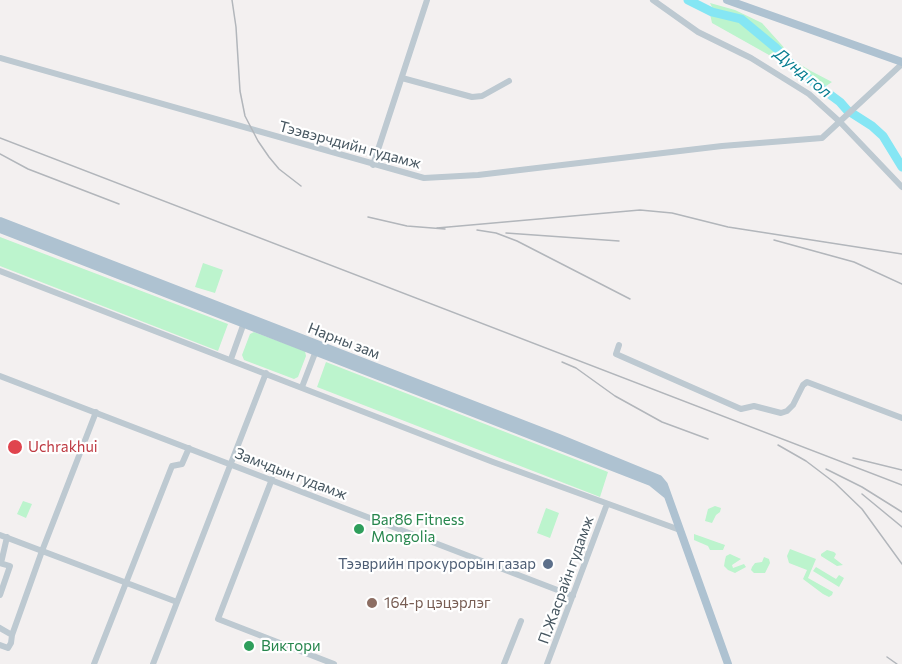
<!DOCTYPE html>
<html>
<head>
<meta charset="utf-8">
<style>
  body { margin:0 }
  canvas { display:block; background:#f3f0f0 }
</style>
</head>
<body>
<canvas width="902" height="664"></canvas>
<script>
const c = document.querySelector('canvas').getContext('2d');
c.lineJoin = 'round';
function fillPath(path, color) {
  c.fillStyle = color;
  c.fill(path, 'evenodd');
}
function toPath(rows) {
  const path = new Path2D();
  for (const r of rows) {
    path.moveTo(r[0], r[1]);
    for (let i = 2; i < r.length; i += 2) path.lineTo(r[i], r[i + 1]);
  }
  return path;
}
function strokePath(path, color, width, dash) {
  c.strokeStyle = color;
  c.lineWidth = width;
  c.lineCap = dash ? 'butt' : 'round';
  c.setLineDash(dash || []);
  c.stroke(path);
}
function drawText(font, color, halo, rows, align = 'center') {
  c.font = font + ' Commissioner,sans-serif';
  c.lineWidth = 4.5;
  c.setLineDash([]);
  c.textBaseline = 'middle';
  c.strokeStyle = halo;
  c.fillStyle = color;
  for (const [text, x, y, turn = 0] of rows) {
    c.save();
    c.translate(x, y);
    c.rotate((+turn || 0) * Math.PI / 180);
    c.textAlign = isNaN(turn) ? turn : align;
    if (halo) c.strokeText(text, 0, 0);
    c.fillText(text, 0, 0);
    c.restore();
  }
}
fillPath(toPath([
  [710,3,735,10,762,23,788,52,788,57,745,21,731,13,713,9],
  [710,14,730,18,743,23,775,51,785,64,712,23],
  [796,62,811,71,832,82,826,86,809,76,794,64],
  [0,237,228,324,218,351,0,266],
  [203,263,223,270,215,293,195,287],
  [254,332,305,351,306,356,298,377,294,379,244,360,242,355,250,334],
  [326,362,608,472,600,497,317,387],
  [23,501,32,504,26,518,17,514],
  [715,506,721,508,720,512,716,515,712,523,705,521,708,509],
  [546,508,559,513,550,538,537,533],
  [694,534,725,545,723,550,710,550,708,546,694,540],
  [790,549,816,559,808,578,833,592,832,595,829,597,823,594,803,579,807,570,789,563,787,556],
  [827,550,834,552,836,554,834,558,843,565,837,566,821,556,821,554],
  [730,554,741,559,732,565,733,568,744,564,746,567,735,573,728,570,724,566,725,560,726,556],
  [764,557,769,559,770,563,765,573,754,573,751,570,752,567,755,563,762,562],
  [816,567,836,579,839,575,844,578,839,587,813,571]
]), '#bcf4cd');
strokePath(toPath([
  [688,0,712,12,741,19,776,48,797,70,840,102,847,110,872,126,883,136,902,167]
]), '#85e6f4', 9);
strokePath(toPath([
  [653,0,698,32,751,58,809,94,840,122,902,187],
  [0,58,424,178,478,175,722,146,822,138,902,64],
  [402,78,472,97,482,96,509,81],
  [373,165,427,0],
  [0,271,493,462,680,530],
  [619,345,616,354,741,409,754,406,781,413,787,411,793,405,803,385,807,382,902,418],
  [231,359,245,320],
  [0,376,573,596],
  [302,387,317,348],
  [272,479,218,619,334,664],
  [0,535,177,602],
  [0,563,10,566,0,595],
  [1,563,7,537],
  [0,628,12,635,42,551,96,412],
  [0,645,8,648,11,643,12,635],
  [94,664,172,466,182,464,189,448],
  [153,664,266,373],
  [504,664,521,621],
  [547,664,607,504]
]), '#bdc9d1', 6);
strokePath(toPath([
  [727,0,902,62],
  [0,221,559,438,659,479,664,485,728,664],
  [0,229,651,482,667,495]
]), '#aec2d1', 8);
strokePath(toPath([
  [232,0,236,27,240,91,245,116,258,141,269,157,279,169,301,186],
  [0,138,902,485],
  [0,154,28,169,119,204],
  [368,217,407,226,445,229],
  [437,228,640,210,672,213,728,227,902,254],
  [477,230,496,233,517,241,630,299],
  [506,233,619,241],
  [774,240,854,262,902,284],
  [562,362,576,368,615,396,662,422,708,439],
  [778,445,806,461,835,483,862,509,902,564],
  [853,458,902,470],
  [826,469,862,487,902,512],
  [862,494,902,527],
  [887,657,897,664]
]), '#b2b6bb', 1.5);
for (const [x, y, r, color] of [
  [15,447,8,"#e0444e"],
  [359,529,6,"#2e9e5b"],
  [548,564,6,"#5c6f8a"],
  [372,603,6,"#8d6e63"],
  [249,646,6,"#2e9e5b"]
]) {
  const dot = new Path2D();
  dot.arc(x, y, r, 0, 2 * Math.PI);
  c.fillStyle = color;
  c.fill(dot);
  strokePath(dot, '#fff', 2);
}
drawText('15px', '#465660', '#fff', [
  ["Тээвэрчдийн гудамж",350,145,15],
  ["Нарны зам",344,341,21],
  ["Замчдын гудамж",291,474,21],
  ["П.Жасрайн гудамж",566,580,-70]
]);
drawText('15px', '#be3a42', '#fff', [
  ["Uchrakhui",28,447]
], 'left');
drawText('15px', '#27864d', '#fff', [
  ["Bar86 Fitness",371,520],
  ["Mongolia",371,537],
  ["Виктори",261,646]
], 'left');
drawText('15px', '#4e5e75', '#fff', [
  ["Тээврийн прокурорын газар",536,564]
], 'right');
drawText('15px', '#785e54', '#fff', [
  ["164-р цэцэрлэг",384,603]
], 'left');
drawText('italic 16px', '#047c8f', '#fff', [
  ["Дунд гол",803,73,39]
]);
</script>
</body>
</html>
